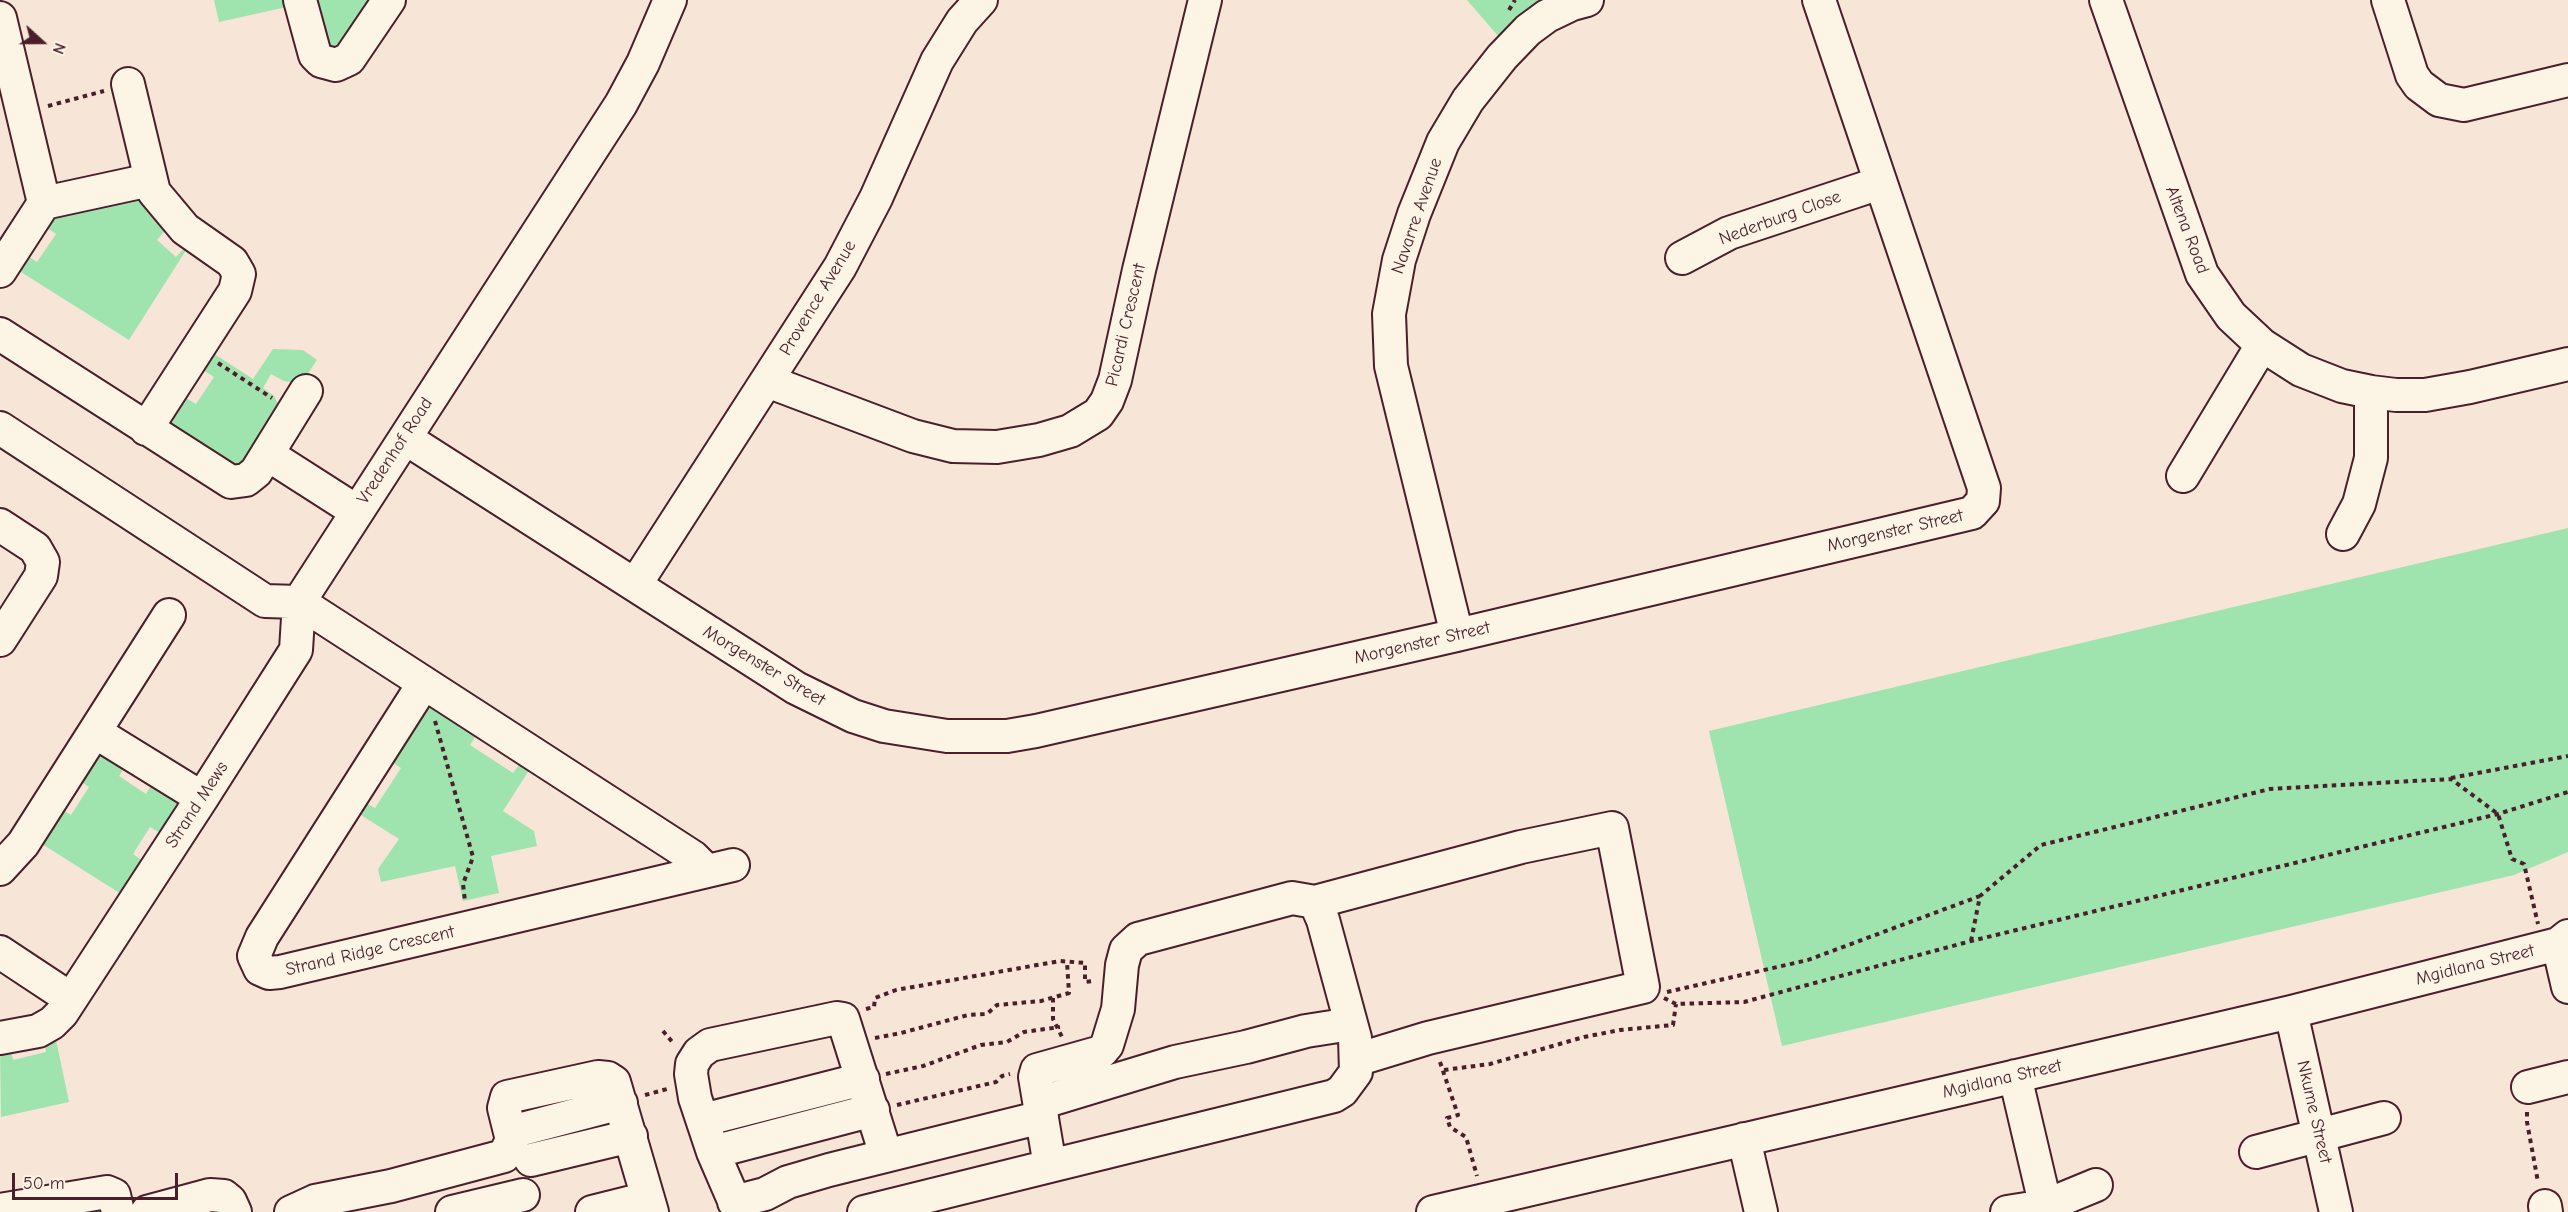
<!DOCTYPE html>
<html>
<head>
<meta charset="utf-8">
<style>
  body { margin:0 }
  #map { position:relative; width:2568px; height:1212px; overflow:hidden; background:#f7e5d8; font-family:"Comic Neue",sans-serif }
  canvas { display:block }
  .north { position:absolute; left:12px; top:12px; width:60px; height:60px; -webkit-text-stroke:4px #fcf5e5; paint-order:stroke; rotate:111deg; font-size:16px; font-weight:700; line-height:24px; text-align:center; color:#4a1f2b }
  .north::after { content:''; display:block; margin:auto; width:21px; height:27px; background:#4a1f2b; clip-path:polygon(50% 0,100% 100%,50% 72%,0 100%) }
  .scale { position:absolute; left:12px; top:1173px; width:166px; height:27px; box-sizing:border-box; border:3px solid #4a1f2b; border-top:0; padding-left:8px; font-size:18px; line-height:21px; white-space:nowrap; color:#4a1f2b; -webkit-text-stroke:4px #fcf5e5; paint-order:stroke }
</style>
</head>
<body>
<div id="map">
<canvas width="2568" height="1212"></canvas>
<div class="north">N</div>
<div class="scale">50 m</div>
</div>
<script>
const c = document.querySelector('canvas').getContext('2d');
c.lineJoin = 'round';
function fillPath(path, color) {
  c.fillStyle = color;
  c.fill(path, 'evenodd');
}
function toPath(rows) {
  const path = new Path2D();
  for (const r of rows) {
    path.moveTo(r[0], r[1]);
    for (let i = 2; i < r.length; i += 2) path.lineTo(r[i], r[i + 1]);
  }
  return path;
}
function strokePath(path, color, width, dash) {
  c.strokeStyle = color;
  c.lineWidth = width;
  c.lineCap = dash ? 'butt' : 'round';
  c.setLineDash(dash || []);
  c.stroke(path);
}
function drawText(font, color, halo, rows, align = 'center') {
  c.font = font + ' "Comic Neue",sans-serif';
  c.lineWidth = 4.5;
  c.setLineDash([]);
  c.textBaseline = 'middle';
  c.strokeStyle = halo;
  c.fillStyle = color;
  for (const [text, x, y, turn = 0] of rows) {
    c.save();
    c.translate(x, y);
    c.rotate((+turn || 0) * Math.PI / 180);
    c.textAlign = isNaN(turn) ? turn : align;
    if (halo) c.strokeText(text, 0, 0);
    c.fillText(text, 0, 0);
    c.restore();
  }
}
fillPath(toPath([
  [214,0,290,0,291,6,219,22],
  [308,0,378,0,348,47,330,53],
  [1467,0,1551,0,1499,37],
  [140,196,170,225,157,240,176,257,189,243,190,244,129,340,13,267,23,253,37,262,56,234,41,224,45,218],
  [273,349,303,350,317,360,305,378,297,383,284,381,271,374,263,388,274,396,280,408,243,472,169,430,168,412,179,394,196,404,214,377,197,366,208,350,253,379],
  [2568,528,2568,852,2514,875,1782,1046,1709,731],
  [429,702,480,729,470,745,513,773,524,758,533,764,503,811,534,831,537,846,491,856,499,893,463,901,455,866,381,882,378,869,399,839,353,810,360,800,375,808,401,768,386,759],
  [95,750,128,762,119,776,146,794,155,779,178,795,181,807,165,836,150,827,133,854,147,864,126,897,34,839,56,806,71,815,89,787,74,777],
  [54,1030,69,1102,1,1117,0,1045,9,1043,13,1060,46,1052,43,1035]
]), '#9fe3ae');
const minor = toPath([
  [300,0,315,55,321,61,336,65,349,59,389,0],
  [2106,0,2202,274,2231,316,2262,345,2301,370,2342,386,2371,392,2396,395,2425,395,2470,387,2568,364],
  [2388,0,2412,75,2419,85,2439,100,2464,105,2568,80],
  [0,18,44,203,0,271],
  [128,84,154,192,185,229,232,262,239,274,235,291,146,429],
  [44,203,150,180],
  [1682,258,1729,233,1880,183],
  [0,334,231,482,246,480,256,472,306,391],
  [767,381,913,436,953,446,997,447,1039,440,1070,431,1098,414,1107,401,1115,380,1139,270,1205,0],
  [0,428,265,601,299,602],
  [405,438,796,688,853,716,884,726,947,736,1007,736,1036,731,1457,635,1972,513,1983,501,1984,488,1819,0],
  [267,454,356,511],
  [2183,476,2262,345],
  [0,525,35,548,43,562,41,576,0,640],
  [2343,534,2359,504,2371,458,2371,392],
  [635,585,840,267,876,198,937,61,962,21,981,0],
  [299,602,693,857,700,864,703,872],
  [1457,635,1391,366,1389,314,1399,260,1414,214,1443,142,1468,100,1502,57,1528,30,1547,16,1572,4,1587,0],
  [424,683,262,937,254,956,260,969,269,973,280,972,733,865],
  [95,732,202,798],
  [0,869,23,844,169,615],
  [1315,902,1521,847,1612,828,1643,987,1428,1038,1356,1060],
  [2558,944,2568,987],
  [0,952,71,999],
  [2291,1012,2336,1212],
  [0,1038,38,1031,52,1023,62,1013,202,798,296,650,299,602,621,104,643,63,670,0],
  [2015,1076,2047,1212],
  [2528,1087,2568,1077],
  [1040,1103,1175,1062,1246,1047,1306,1031,1351,1024],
  [703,1120,863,1079],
  [511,1132,621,1103],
  [1744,1139,1761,1212],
  [713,1152,873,1110],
  [2256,1152,2384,1118],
  [531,1160,631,1136],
  [734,1202,765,1194,788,1182,829,1170,1042,1117],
  [2545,1206,2546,1212],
  [0,1210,107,1192,114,1195,118,1212],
  [147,1212,210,1195,224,1196,230,1201,235,1212],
  [291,1212,315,1201,391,1186,504,1156,512,1140,504,1108,507,1097,598,1077,608,1078,614,1082,652,1212],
  [452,1212,523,1195],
  [592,1212,648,1198],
  [739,1212,713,1152,695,1098,691,1074,692,1064,699,1053,710,1045,837,1018,843,1019,886,1155],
  [864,1212,1050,1166,1334,1096,1342,1091,1356,1072,1355,1038,1323,920,1315,902,1292,898,1138,939,1126,950,1122,965,1118,1009,1107,1045,1101,1052,1037,1070,1035,1077,1050,1166],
  [1433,1212,2291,1012,2558,944,2568,936],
  [2007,1212,2045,1206,2096,1185]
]);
strokePath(minor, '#4a1f2b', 36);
strokePath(toPath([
  [1509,10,1515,0],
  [48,106,104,91],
  [218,363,272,398],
  [435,721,473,857,463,884,465,901],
  [2451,778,2568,756],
  [1971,941,1980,896,2041,845,2270,789,2451,779,2498,814,2512,859,2524,864,2538,924],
  [1667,992,1808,960,1980,896],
  [1053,998,1053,1019,1062,1037],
  [1664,998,1676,1004,1744,1002,1971,941,2498,814,2568,792],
  [866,1009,874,1007,875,998,896,990,1060,961,1085,963,1085,982,1094,981],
  [663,1031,674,1044],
  [875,1038,901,1033,968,1015,987,1014,997,1005,1041,1001,1069,993,1067,962],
  [1440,1062,1458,1115,1447,1118,1450,1127,1466,1137,1477,1176],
  [1444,1070,1490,1064,1584,1037,1620,1030,1673,1025,1676,1004],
  [886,1074,923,1066,981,1045,1007,1042,1024,1032,1060,1027],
  [645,1095,667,1089],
  [897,1105,996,1082,1002,1076,1010,1074],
  [2527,1112,2527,1122,2538,1182]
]), '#4a1f2b', 4, [4.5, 4.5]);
strokePath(minor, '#fcf5e5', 32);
drawText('18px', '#4a1f2b', '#fcf5e5', [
  ["Navarre Avenue",1417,216,-71],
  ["Nederburg Close",1780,218,-20],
  ["Altena Road",2187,230,69],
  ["Provence Avenue",818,298,-59],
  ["Picardi Crescent",1126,325,-77],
  ["Vredenhof Road",395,451,-57],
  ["Morgenster Street",1895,531,-13],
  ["Morgenster Street",1422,643,-13],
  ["Morgenster Street",764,666,31],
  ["Strand Mews",197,805,-57],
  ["Strand Ridge Crescent",370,951,-13],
  ["Mgidlana Street",2475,965,-14],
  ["Mgidlana Street",2002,1079,-13],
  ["Nkume Street",2314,1112,77]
]);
</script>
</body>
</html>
